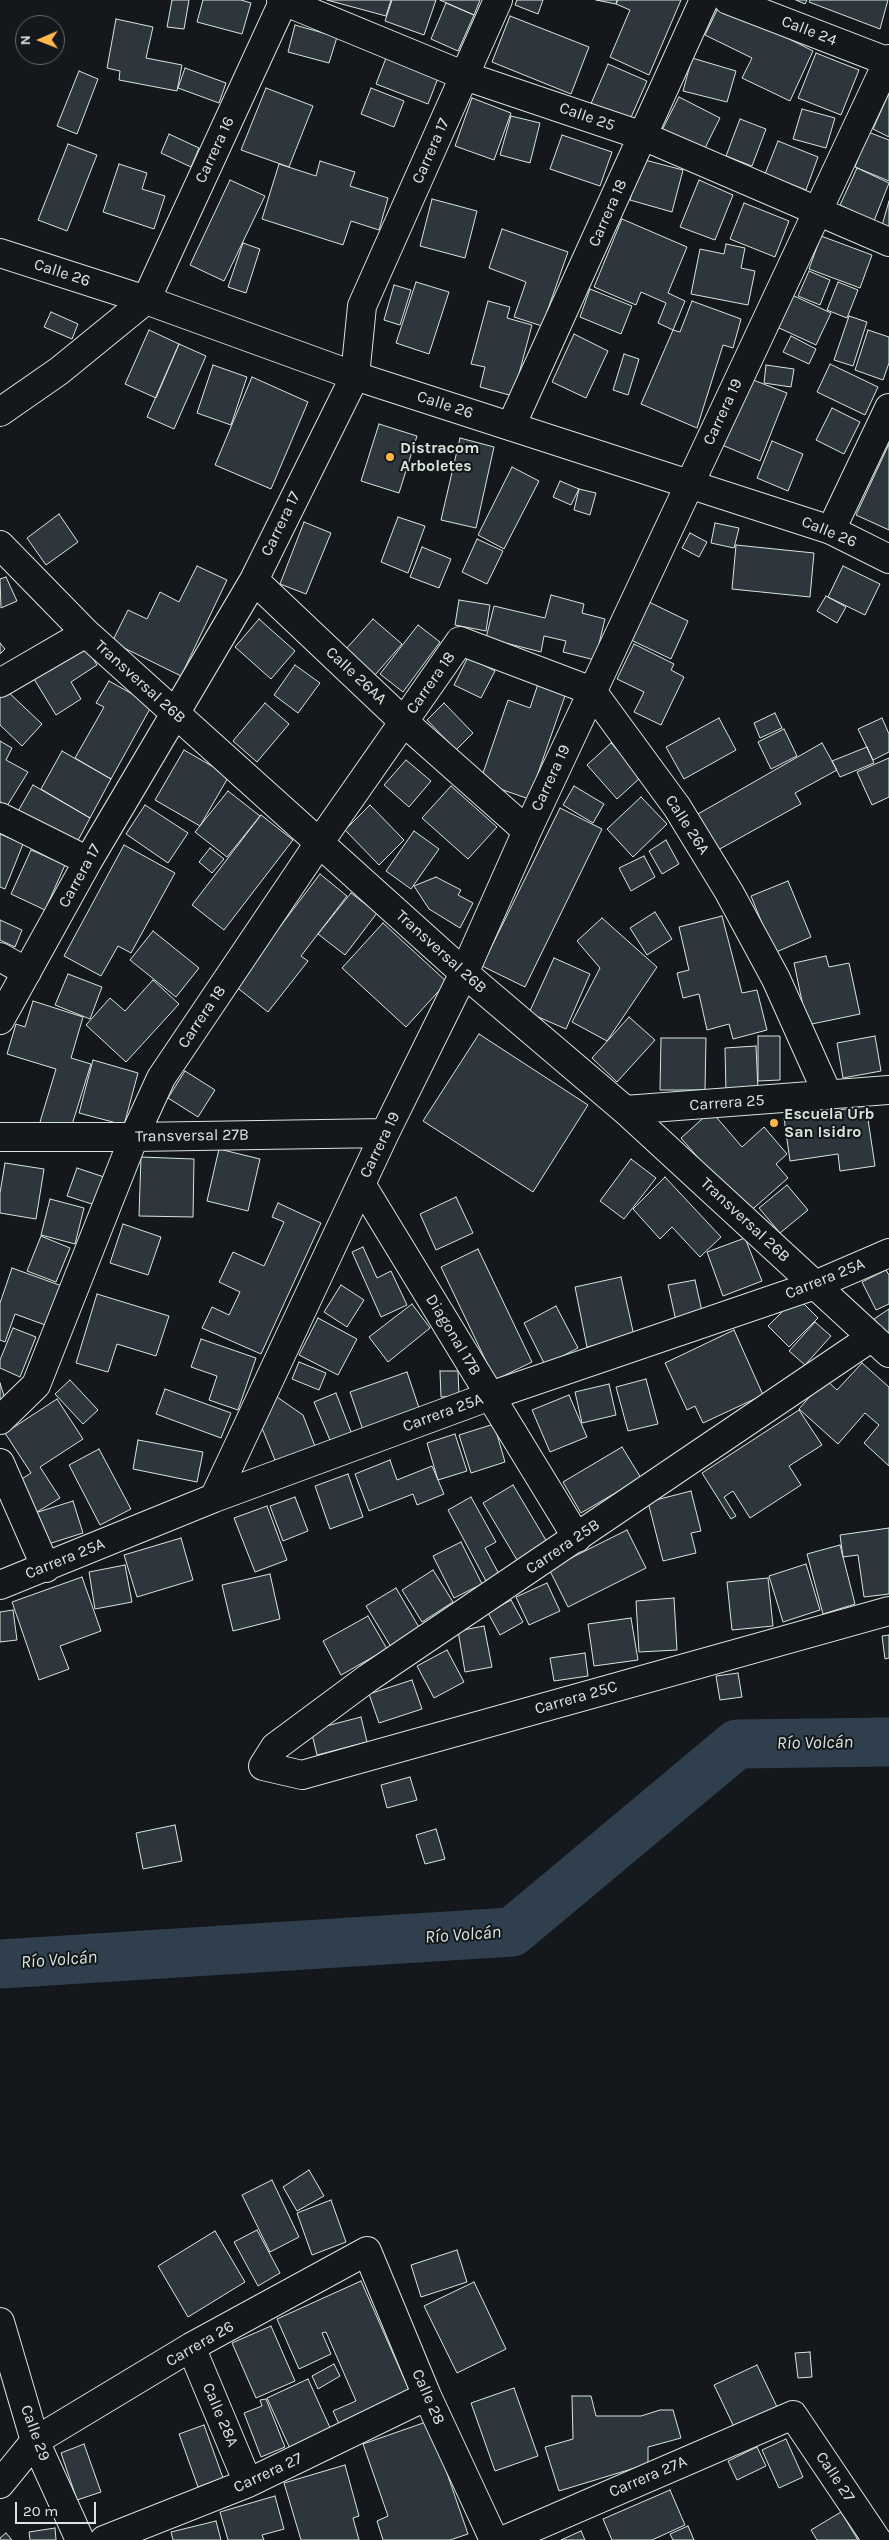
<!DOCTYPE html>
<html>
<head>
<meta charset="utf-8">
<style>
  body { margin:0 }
  #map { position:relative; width:889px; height:2540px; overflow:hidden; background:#14181c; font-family:Karla,sans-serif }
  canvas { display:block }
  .north { position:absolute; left:15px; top:15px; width:50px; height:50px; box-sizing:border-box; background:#14181c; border:1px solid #626a69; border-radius:50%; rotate:269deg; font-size:14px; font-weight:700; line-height:20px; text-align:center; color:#d8e6dc }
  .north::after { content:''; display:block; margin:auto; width:18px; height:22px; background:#ffb74d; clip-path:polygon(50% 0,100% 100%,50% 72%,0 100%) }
  .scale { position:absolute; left:15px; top:2502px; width:81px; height:22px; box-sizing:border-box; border:2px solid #d8e6dc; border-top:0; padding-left:6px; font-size:15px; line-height:18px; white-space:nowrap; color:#d8e6dc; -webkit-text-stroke:4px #14181c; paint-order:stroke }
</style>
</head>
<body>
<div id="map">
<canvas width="889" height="2540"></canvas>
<div class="north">N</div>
<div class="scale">20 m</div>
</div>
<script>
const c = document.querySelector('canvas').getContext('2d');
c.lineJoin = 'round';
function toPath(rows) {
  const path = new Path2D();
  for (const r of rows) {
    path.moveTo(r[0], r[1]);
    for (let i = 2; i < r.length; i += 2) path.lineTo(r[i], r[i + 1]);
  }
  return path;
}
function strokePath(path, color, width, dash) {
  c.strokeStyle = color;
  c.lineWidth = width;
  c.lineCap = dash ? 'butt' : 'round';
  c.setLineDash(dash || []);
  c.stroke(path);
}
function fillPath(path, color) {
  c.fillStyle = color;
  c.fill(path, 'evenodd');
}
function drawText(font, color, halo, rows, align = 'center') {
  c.font = font + ' Karla,sans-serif';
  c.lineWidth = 4;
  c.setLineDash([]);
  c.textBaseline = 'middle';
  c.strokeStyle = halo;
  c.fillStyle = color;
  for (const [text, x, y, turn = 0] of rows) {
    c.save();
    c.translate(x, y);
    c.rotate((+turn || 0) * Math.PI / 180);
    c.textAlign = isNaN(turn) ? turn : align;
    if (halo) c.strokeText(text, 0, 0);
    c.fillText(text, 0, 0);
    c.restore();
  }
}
strokePath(toPath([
  [0,1964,512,1932,737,1744,889,1742]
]), '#2f3f4d', 49);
const building = toPath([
  [172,0,189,0,184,29,167,27,172,0],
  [203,0,241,0,251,3,242,34,197,22,203,0],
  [327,0,391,0,386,16,327,0],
  [392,0,436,0,424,35,385,21,392,0],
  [440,0,480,0,474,15,440,0],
  [517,0,543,0,538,14,515,5,517,0],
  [596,0,617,0,616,4,596,0],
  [618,0,681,0,649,75,610,57,630,10,616,4,618,0],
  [796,0,807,0,805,4,796,0],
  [810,0,888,0,880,29,809,2,810,0],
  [446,3,474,15,458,51,431,39,446,3],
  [720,4,813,51,790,101,742,78,752,58,705,35,720,4],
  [510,16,589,47,571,94,492,62,510,16],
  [116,19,153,27,146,58,182,65,177,91,119,80,120,71,107,68,116,19],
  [295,25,337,37,329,63,288,52,295,25],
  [816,53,859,70,841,115,798,98,816,53],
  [386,58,438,78,428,104,376,84,386,58],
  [692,58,736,71,727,102,683,91,692,58],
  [608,64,647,81,629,122,590,106,608,64],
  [185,68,226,83,219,103,178,88,185,68],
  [79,71,98,79,77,134,57,126,79,71],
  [266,88,313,106,289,167,241,150,266,88],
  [371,88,404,101,394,127,361,114,371,88],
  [889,93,889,137,873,129,889,93],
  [679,97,720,118,702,154,661,132,679,97],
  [472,98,511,113,494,160,455,146,472,98],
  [802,109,835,118,826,148,793,139,802,109],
  [511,116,540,123,530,163,500,155,511,116],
  [740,119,766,129,752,166,726,156,740,119],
  [868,132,889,140,889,181,855,167,868,132],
  [169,134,199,148,191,167,161,153,169,134],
  [562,135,612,152,600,186,550,169,562,135],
  [778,141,818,157,806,190,765,174,778,141],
  [68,144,97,155,67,231,38,220,68,144],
  [641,159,683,170,672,212,630,200,641,159],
  [320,161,355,172,350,186,388,198,379,230,351,221,343,245,262,219,279,164,316,176,320,161],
  [119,164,147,173,142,189,165,196,154,229,103,212,119,164],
  [857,168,889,183,874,221,840,205,857,168],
  [230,180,265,196,224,281,190,265,230,180],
  [699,180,733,195,715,240,680,227,699,180],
  [432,199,477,211,465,258,420,246,432,199],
  [889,201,889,232,881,229,889,201],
  [744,203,789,221,775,257,730,239,744,203],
  [622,219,687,247,668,293,685,301,673,330,658,323,666,303,641,292,636,305,594,287,622,219],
  [502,229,568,252,542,326,514,317,526,282,489,268,502,229],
  [821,236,872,255,860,288,809,269,821,236],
  [243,243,260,249,246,293,228,287,243,243],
  [726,244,745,248,741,268,755,271,748,305,691,294,700,249,724,254,726,244],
  [809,271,830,280,820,305,798,296,809,271],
  [416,282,449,292,429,354,396,343,416,282],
  [838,282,858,290,847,318,827,310,838,282],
  [394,285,411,290,400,325,384,320,394,285],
  [590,289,632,306,621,334,580,317,590,289],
  [792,295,831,313,816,345,777,327,792,295],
  [488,301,510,307,507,318,532,325,513,396,480,387,485,367,471,364,488,301],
  [692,301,741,319,733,348,723,345,697,428,641,404,673,330,680,332,692,301],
  [51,312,78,324,72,339,44,327,51,312],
  [849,316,867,322,853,366,834,360,849,316],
  [149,330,179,344,156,398,125,384,149,330],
  [868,330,889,337,889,363,883,380,855,370,868,330],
  [574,334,608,351,586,398,552,382,574,334],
  [791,336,816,349,809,364,783,352,791,336],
  [179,344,206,356,174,429,147,417,179,344],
  [624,354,639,359,628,395,613,390,624,354],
  [830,364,878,387,865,415,817,392,830,364],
  [213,365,247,377,231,425,197,413,213,365],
  [766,365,794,369,791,387,764,383,766,365],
  [252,377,308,402,271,489,215,465,252,377],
  [748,378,787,393,760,461,722,445,748,378],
  [832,408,860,422,844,454,816,440,832,408],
  [379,424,417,436,399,493,361,481,379,424],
  [460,438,494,447,476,528,441,520,460,438],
  [772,441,803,454,788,491,757,478,772,441],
  [889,444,889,530,856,515,889,444],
  [512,467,539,481,504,549,478,535,512,467],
  [560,481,579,489,571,505,553,497,560,481],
  [579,489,596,493,590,515,574,510,579,489],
  [59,514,78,542,46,565,27,538,59,514],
  [398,517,425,526,408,573,381,562,398,517],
  [304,522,331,533,306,594,280,584,304,522],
  [715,523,739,528,734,548,711,543,715,523],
  [690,533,707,542,699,557,682,548,690,533],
  [477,539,503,551,487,584,462,572,477,539],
  [736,545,814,553,810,597,732,589,736,545],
  [422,547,451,559,439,588,410,577,422,547],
  [197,566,227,580,181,676,112,642,128,610,147,619,160,592,179,602,197,566],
  [843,566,880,584,865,615,828,597,843,566],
  [6,577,17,601,1,608,0,579,6,577],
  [551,595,584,604,582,613,605,619,595,660,563,652,566,641,544,636,541,652,486,638,494,606,545,618,551,595],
  [826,596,846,607,837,623,817,611,826,596],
  [459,600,490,605,486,631,455,625,459,600],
  [649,602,688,621,671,659,631,640,649,602],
  [259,619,295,651,271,679,235,647,259,619],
  [373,619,402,644,375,675,346,649,373,619],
  [418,625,440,642,403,692,380,674,418,625],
  [0,643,5,649,0,654,0,643],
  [634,644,674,664,671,670,684,677,661,725,634,712,644,692,617,679,634,644],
  [85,646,97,665,71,682,81,699,56,715,34,679,85,646],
  [468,657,495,671,481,698,454,685,468,657],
  [295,665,320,683,298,713,274,695,295,665],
  [109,681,152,705,111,779,75,758,104,707,96,703,109,681],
  [538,684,566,693,529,799,480,782,508,700,530,708,538,684],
  [5,689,42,724,22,746,0,725,0,694,5,689],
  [265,703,289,724,257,762,233,741,265,703],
  [444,703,473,733,456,750,427,720,444,703],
  [775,713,782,728,760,738,754,723,775,713],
  [719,718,736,750,684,779,666,747,719,718],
  [882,718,889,734,889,752,873,760,858,729,882,718],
  [784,729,797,756,771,769,758,742,784,729],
  [0,741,12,748,6,760,28,772,7,806,0,802,0,741],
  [611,743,641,777,617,799,587,765,611,743],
  [822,743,837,770,795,793,801,804,718,850,698,814,822,743],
  [867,747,874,763,840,777,832,761,867,747],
  [184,750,229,776,200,826,155,800,184,750],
  [62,751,111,779,90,818,41,789,62,751],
  [889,758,889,797,872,805,857,772,889,758],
  [406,760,431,781,409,807,384,785,406,760],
  [33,785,90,818,75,846,17,813,33,785],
  [451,786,497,827,468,859,422,818,451,786],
  [574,786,604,804,593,823,563,805,574,786],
  [228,791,260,816,227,857,195,832,228,791],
  [641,797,667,824,633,857,607,829,641,797],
  [145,805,188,833,168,863,126,834,145,805],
  [370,805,404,840,379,865,345,830,370,805],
  [560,808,602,829,525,987,482,966,560,808],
  [261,815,293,840,224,930,192,905,261,815],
  [414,831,439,849,411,889,386,871,414,831],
  [0,834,23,844,5,889,0,887,0,834],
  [666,840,679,864,662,874,649,851,666,840],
  [124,845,175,873,131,953,118,946,101,976,64,956,124,845],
  [210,848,224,859,212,873,199,862,210,848],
  [31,850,65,865,45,910,11,894,31,850],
  [644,856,655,877,631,891,619,868,644,856],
  [320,874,347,896,301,956,308,961,268,1012,235,986,320,874],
  [436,877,461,890,458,895,473,903,460,928,429,909,414,886,436,877],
  [788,881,811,937,774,953,751,896,788,881],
  [351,893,377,913,345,955,318,934,351,893],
  [655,912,672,939,647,955,630,928,655,912],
  [722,916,742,993,757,990,767,1030,733,1039,729,1024,707,1030,699,994,683,998,677,973,689,970,679,927,722,916],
  [602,918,657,967,607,1041,572,1022,600,968,577,941,602,918],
  [0,920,22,930,15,947,0,940,0,920],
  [383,923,447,982,406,1027,342,968,383,923],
  [153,931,199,968,176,997,130,960,153,931],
  [826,956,829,967,849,963,860,1014,807,1025,794,963,826,956],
  [554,958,590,974,566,1029,529,1013,554,958],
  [68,974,102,987,90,1019,55,1005,68,974],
  [153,980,179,1004,126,1062,86,1025,110,998,125,1011,153,980],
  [33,1001,83,1017,71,1058,91,1064,70,1131,40,1122,56,1069,7,1054,16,1024,25,1027,33,1001],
  [629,1017,655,1040,617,1082,592,1058,629,1017],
  [479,1034,588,1105,533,1192,423,1121,479,1034],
  [758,1036,780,1036,780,1080,758,1081,758,1036],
  [875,1036,881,1071,843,1078,837,1043,875,1036],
  [661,1038,706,1038,705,1090,660,1090,661,1038],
  [756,1046,758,1090,726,1091,725,1048,756,1046],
  [93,1060,138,1073,124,1125,79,1113,93,1060],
  [185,1071,215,1090,198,1117,168,1098,185,1071],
  [866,1106,875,1166,840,1171,838,1154,790,1161,784,1118,866,1106],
  [711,1111,742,1147,764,1127,787,1154,776,1164,788,1178,747,1214,681,1138,711,1111],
  [219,1149,260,1159,248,1211,207,1201,219,1149],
  [141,1157,194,1159,193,1217,139,1216,141,1157],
  [631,1159,656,1178,624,1219,600,1201,631,1159],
  [5,1163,44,1169,36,1219,0,1213,0,1193,5,1163],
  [77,1168,104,1177,95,1205,67,1196,77,1168],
  [665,1177,721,1237,700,1257,672,1227,660,1239,633,1209,665,1177],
  [787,1185,808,1210,780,1233,759,1208,787,1185],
  [456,1197,473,1233,436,1250,420,1214,456,1197],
  [50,1199,84,1208,75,1244,41,1235,50,1199],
  [278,1203,321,1223,261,1354,202,1328,212,1307,229,1315,240,1292,219,1282,233,1252,264,1266,284,1222,272,1217,278,1203],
  [123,1224,161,1237,148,1275,110,1263,123,1224],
  [41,1236,70,1248,56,1282,27,1271,41,1236],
  [745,1238,762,1281,723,1296,707,1252,745,1238],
  [363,1247,377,1278,391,1271,407,1305,381,1317,352,1252,363,1247],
  [478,1249,532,1362,495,1380,441,1267,478,1249],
  [12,1268,62,1286,48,1326,15,1314,5,1342,0,1340,0,1303,12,1268],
  [886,1270,889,1275,889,1304,876,1310,862,1282,886,1270],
  [621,1277,634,1336,587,1347,575,1287,621,1277],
  [695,1280,703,1316,676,1321,668,1285,695,1280],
  [341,1285,364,1300,347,1327,324,1312,341,1285],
  [97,1294,169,1316,156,1356,117,1344,108,1372,76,1363,97,1294],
  [797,1297,818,1318,789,1347,768,1326,797,1297],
  [412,1304,430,1328,388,1362,369,1337,412,1304],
  [556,1306,578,1348,545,1365,524,1323,556,1306],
  [889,1309,889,1342,874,1319,889,1309],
  [318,1318,357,1339,338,1375,299,1355,318,1318],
  [815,1322,831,1336,805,1365,789,1351,815,1322],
  [13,1328,36,1337,20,1377,0,1368,0,1360,13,1328],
  [734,1330,763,1395,703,1423,695,1406,687,1410,665,1363,734,1330],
  [201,1339,256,1358,238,1410,209,1400,217,1376,191,1367,201,1339],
  [299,1362,326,1373,319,1390,292,1379,299,1362],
  [862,1363,889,1387,889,1466,864,1443,879,1425,865,1413,838,1444,799,1409,825,1379,837,1390,862,1363],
  [440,1371,458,1371,459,1396,441,1397,440,1371],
  [407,1372,421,1414,364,1433,350,1392,407,1372],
  [646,1379,658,1424,628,1431,616,1387,646,1379],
  [70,1380,98,1410,83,1424,55,1394,70,1380],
  [0,1383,5,1399,0,1401,0,1383],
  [609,1384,616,1415,582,1423,575,1392,609,1384],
  [165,1389,231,1413,221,1438,156,1414,165,1389],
  [336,1393,353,1437,332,1445,314,1402,336,1393],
  [569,1395,587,1437,550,1452,532,1410,569,1395],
  [277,1397,303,1415,316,1449,277,1465,262,1428,277,1397],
  [57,1399,83,1439,40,1467,60,1498,37,1512,17,1482,31,1473,5,1433,57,1399],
  [799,1410,822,1445,789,1466,801,1485,750,1518,733,1491,724,1497,736,1516,731,1519,702,1473,799,1410],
  [494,1424,505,1462,471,1473,459,1435,494,1424],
  [455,1434,467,1471,438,1480,427,1443,455,1434],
  [138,1440,203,1452,197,1482,133,1469,138,1440],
  [622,1447,641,1478,581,1513,563,1482,622,1447],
  [99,1449,131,1509,100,1525,69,1465,99,1449],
  [390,1460,397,1480,432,1466,444,1494,417,1505,413,1494,369,1511,355,1474,390,1460],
  [348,1474,363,1517,330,1529,315,1486,348,1474],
  [513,1485,547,1542,517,1560,483,1503,513,1485],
  [691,1491,701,1531,691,1533,696,1553,663,1561,648,1502,691,1491],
  [295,1497,308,1531,283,1541,270,1506,295,1497],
  [471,1497,496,1542,485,1548,499,1574,486,1581,448,1510,471,1497],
  [73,1501,83,1533,45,1545,35,1513,73,1501],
  [267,1506,287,1560,255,1572,234,1518,267,1506],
  [889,1528,889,1594,864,1597,858,1555,843,1557,840,1535,889,1528],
  [627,1530,646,1568,568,1607,549,1569,627,1530],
  [181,1538,193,1580,137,1597,124,1555,181,1538],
  [461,1542,482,1584,454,1598,433,1556,461,1542],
  [840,1545,855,1604,823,1614,807,1554,840,1545],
  [806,1564,820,1610,783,1622,769,1576,806,1564],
  [125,1565,132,1602,95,1609,89,1572,125,1565],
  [433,1570,453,1602,422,1622,402,1590,433,1570],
  [270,1574,280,1619,233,1631,222,1585,270,1574],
  [82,1577,101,1631,60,1646,69,1669,39,1680,12,1602,82,1577],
  [768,1578,773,1626,732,1630,727,1582,768,1578],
  [547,1583,560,1611,529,1625,516,1597,547,1583],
  [396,1588,420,1629,391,1647,366,1606,396,1588],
  [674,1598,677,1650,639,1652,636,1601,674,1598],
  [511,1600,523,1622,500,1635,488,1613,511,1600],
  [13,1610,17,1640,0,1642,0,1612,13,1610],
  [368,1616,387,1649,341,1675,323,1641,368,1616],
  [631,1618,638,1660,594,1666,588,1624,631,1618],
  [484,1626,492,1667,465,1672,458,1631,484,1626],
  [889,1635,889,1658,885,1659,882,1636,889,1635],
  [447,1650,464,1682,434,1698,417,1666,447,1650],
  [585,1653,588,1676,554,1681,550,1658,585,1653],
  [738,1673,742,1697,720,1700,716,1676,738,1673],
  [412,1680,422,1709,379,1723,369,1694,412,1680],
  [361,1717,367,1742,317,1755,311,1730,361,1717],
  [410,1777,417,1800,387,1808,381,1785,410,1777],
  [175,1825,182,1861,143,1869,136,1833,175,1825],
  [436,1829,445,1859,425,1864,416,1835,436,1829],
  [309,2170,324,2196,297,2211,283,2187,309,2170],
  [272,2180,299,2237,270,2252,242,2195,272,2180],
  [331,2200,346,2242,312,2255,297,2213,331,2200],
  [257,2230,280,2273,258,2286,234,2242,257,2230],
  [215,2231,245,2282,188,2317,158,2266,215,2231],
  [457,2250,467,2282,421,2297,411,2265,457,2250],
  [361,2281,410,2392,339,2424,333,2411,356,2401,326,2332,322,2333,331,2354,299,2369,277,2319,361,2281],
  [474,2282,506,2349,457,2373,424,2306,474,2282],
  [271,2326,295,2381,256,2398,232,2343,271,2326],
  [810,2352,812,2377,798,2378,795,2353,810,2352],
  [334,2364,340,2376,318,2389,312,2376,334,2364],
  [757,2365,777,2407,734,2427,714,2385,757,2365],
  [308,2379,332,2432,291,2451,267,2398,308,2379],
  [514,2388,538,2456,495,2471,471,2403,514,2388],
  [572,2396,591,2396,596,2416,641,2416,660,2410,673,2410,681,2438,648,2447,648,2464,559,2491,545,2447,573,2439,572,2396],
  [266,2399,285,2447,261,2457,244,2413,262,2406,260,2400,266,2399],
  [429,2421,468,2534,450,2540,383,2540,377,2521,388,2516,363,2444,429,2421],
  [204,2425,223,2478,198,2487,179,2434,204,2425],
  [786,2439,803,2477,779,2488,762,2450,786,2439],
  [84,2444,101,2492,77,2500,61,2453,84,2444],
  [757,2447,766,2466,737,2480,728,2461,757,2447],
  [345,2465,359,2516,353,2518,359,2540,301,2540,284,2483,345,2465],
  [670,2490,685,2525,652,2540,612,2540,603,2519,670,2490],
  [275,2496,284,2529,262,2535,264,2540,228,2540,220,2512,275,2496],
  [841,2512,858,2540,817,2540,811,2530,841,2512],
  [216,2521,221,2540,173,2540,171,2532,216,2521],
  [688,2526,694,2540,673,2540,670,2534,688,2526],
  [55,2528,56,2540,30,2540,29,2532,55,2528],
  [581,2531,585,2540,561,2540,581,2531],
  [6,2533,12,2540,0,2540,0,2538,6,2533]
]);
fillPath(building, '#2c363c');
strokePath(building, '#d8e6dc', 1);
const minor = toPath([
  [281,0,465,76,643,136,889,242],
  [728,0,889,62],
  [0,412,59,371,146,300,284,0],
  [511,426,704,0],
  [831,530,889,408],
  [0,545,86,633,464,973,625,1110,889,1353],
  [254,580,404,722,527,831],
  [0,683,86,633],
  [0,817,88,861],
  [0,957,27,972],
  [0,1020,88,861,254,580,355,376,362,306,498,0],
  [625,1110,889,1090],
  [0,1137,134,1137,385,1133],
  [361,1184,577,1538],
  [872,1337,368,1678,275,1747,263,1766,302,1775,889,1611],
  [0,1420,36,1385,134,1137,161,1078,319,843,460,641,592,691,677,807,729,892,776,979,828,1095],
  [0,1463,46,1568],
  [214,1498,385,1133,464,973,527,831,889,59],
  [0,1585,214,1498,490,1396,815,1285,889,1253],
  [0,2322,35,2441,80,2540],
  [191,2347,248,2483],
  [0,2484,35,2441,191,2347,367,2251,427,2396,494,2540],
  [104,2540,248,2483,427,2396],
  [504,2540,793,2415,877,2540]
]);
const major = toPath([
  [0,253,146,300,355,376,831,530,889,559]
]);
strokePath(minor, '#d8e6dc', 30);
strokePath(major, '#d8e6dc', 30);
strokePath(minor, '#14181c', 28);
strokePath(major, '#14181c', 28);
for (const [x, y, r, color] of [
  [390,457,5,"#ffb74d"],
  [774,1123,5,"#ffb74d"]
]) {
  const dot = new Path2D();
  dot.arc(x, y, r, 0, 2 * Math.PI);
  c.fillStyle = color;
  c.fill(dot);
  strokePath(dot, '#14181c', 2);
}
drawText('16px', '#d8e6dc', '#14181c', [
  ["Calle 24",809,31,21],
  ["Calle 25",587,117,19],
  ["Carrera 16",215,150,-65],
  ["Carrera 17",431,151,-66],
  ["Carrera 18",608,213,-66],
  ["Calle 26",62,273,18],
  ["Calle 26",445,405,18],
  ["Carrera 19",723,412,-65],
  ["Carrera 17",281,524,-64],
  ["Calle 26",829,532,22],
  ["Calle 26AA",356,676,43],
  ["Transversal 26B",140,682,42],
  ["Carrera 18",431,683,-55],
  ["Carrera 19",551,778,-65],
  ["Calle 26A",687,825,57],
  ["Carrera 17",80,876,-61],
  ["Transversal 26B",441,952,42],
  ["Carrera 18",202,1017,-56],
  ["Carrera 25",727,1103,-4],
  ["Transversal 27B",192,1136,-1],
  ["Carrera 19",380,1145,-64],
  ["Transversal 26B",745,1220,43],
  ["Carrera 25A",825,1279,-22],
  ["Diagonal 17B",453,1335,59],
  ["Carrera 25A",443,1413,-20],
  ["Carrera 25B",563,1547,-34],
  ["Carrera 25A",65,1559,-22],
  ["Carrera 25C",576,1698,-16],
  ["Carrera 26",200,2344,-30],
  ["Calle 28",428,2397,66],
  ["Calle 28A",220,2415,67],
  ["Calle 29",35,2433,70],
  ["Carrera 27",268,2473,-25],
  ["Carrera 27A",648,2477,-23],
  ["Calle 27",835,2477,56]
]);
drawText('bold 16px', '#d8e6dc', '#14181c', [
  ["Distracom",400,448],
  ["Arboletes",400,466],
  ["Escuela Urb",784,1114],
  ["San Isidro",784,1132]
], 'left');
drawText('italic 18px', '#d8e6dc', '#14181c', [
  ["Río Volcán",815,1743,-1],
  ["Río Volcán",463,1935,-4],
  ["Río Volcán",59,1960,-4]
]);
</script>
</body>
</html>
